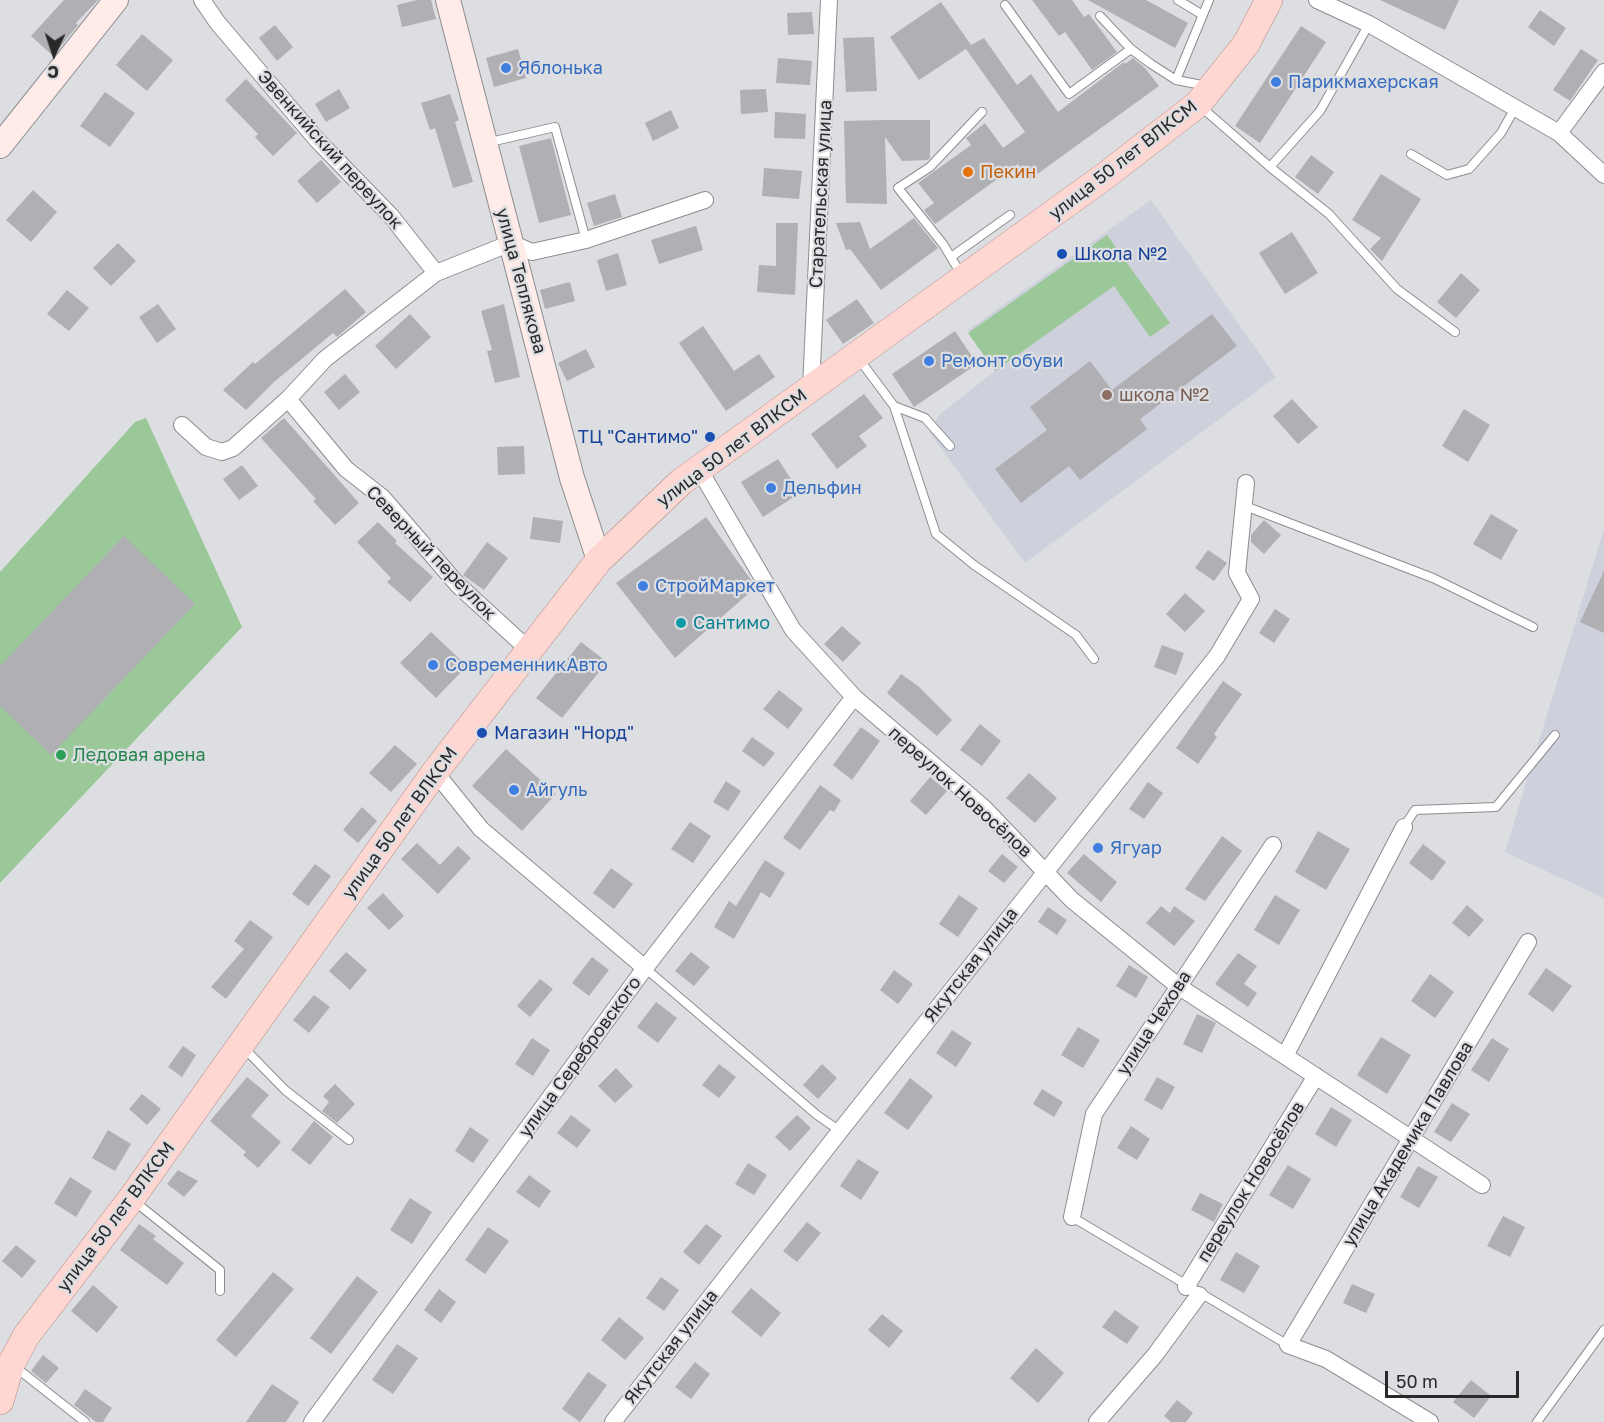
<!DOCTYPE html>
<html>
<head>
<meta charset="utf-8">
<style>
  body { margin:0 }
  #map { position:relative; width:1604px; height:1422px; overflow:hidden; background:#dddee2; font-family:"Golos Text",sans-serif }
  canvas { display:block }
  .north { position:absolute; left:24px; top:24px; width:60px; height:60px; -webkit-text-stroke:4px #dddee2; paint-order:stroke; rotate:183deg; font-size:16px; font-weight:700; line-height:24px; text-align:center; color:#29292a }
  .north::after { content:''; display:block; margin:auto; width:21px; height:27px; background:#29292a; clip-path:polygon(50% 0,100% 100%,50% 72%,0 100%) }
  .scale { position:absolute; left:1385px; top:1371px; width:134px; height:27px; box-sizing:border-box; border:3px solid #29292a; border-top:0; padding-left:8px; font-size:18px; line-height:21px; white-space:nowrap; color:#29292a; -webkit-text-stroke:4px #dddee2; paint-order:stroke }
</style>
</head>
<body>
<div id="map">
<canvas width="1604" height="1422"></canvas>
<div class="north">С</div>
<div class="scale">50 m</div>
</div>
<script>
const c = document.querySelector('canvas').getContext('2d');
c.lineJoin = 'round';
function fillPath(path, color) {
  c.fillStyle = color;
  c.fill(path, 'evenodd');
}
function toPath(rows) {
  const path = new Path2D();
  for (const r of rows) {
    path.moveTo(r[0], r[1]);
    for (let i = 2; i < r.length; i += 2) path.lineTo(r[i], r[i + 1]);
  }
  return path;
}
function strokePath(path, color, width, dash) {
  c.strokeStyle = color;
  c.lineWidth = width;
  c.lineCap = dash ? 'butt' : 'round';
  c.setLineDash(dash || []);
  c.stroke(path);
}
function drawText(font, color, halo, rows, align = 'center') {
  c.font = font + ' "Golos Text",sans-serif';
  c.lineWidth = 4.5;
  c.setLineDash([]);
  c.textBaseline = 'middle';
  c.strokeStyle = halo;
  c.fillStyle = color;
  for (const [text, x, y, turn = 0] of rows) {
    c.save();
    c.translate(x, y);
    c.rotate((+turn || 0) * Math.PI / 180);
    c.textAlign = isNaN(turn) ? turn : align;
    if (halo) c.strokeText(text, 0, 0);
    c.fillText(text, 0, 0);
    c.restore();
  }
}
fillPath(toPath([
  [1151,200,1276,377,1025,563,929,432,940,414,995,371,968,330],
  [1604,529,1604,898,1505,852]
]), '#ced0db');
fillPath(toPath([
  [1107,235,1170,323,1150,337,1114,286,995,371,968,333],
  [146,418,242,627,0,883,0,572,135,422]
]), '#9ac898');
fillPath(toPath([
  [64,0,98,0,76,23,78,25,53,56,31,36],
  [417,0,431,0,436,19,402,27,397,5],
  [1032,0,1072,0,1084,17,1089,14,1117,52,1092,70,1065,32,1059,36],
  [1088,0,1146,0,1188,23,1175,48],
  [1380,0,1459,0,1445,30],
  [941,2,971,45,984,38,1017,85,1031,74,1058,112,1124,62,1125,64,1133,58,1145,68,1159,86,1029,180,1018,164,935,224,924,210,934,203,918,183,971,145,966,138,985,123,1003,148,1025,132,966,49,919,80,890,37],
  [1540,10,1566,28,1554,46,1528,27],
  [812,12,814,34,788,35,787,13],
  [275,25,293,47,277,61,259,38],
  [1301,26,1326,42,1260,143,1235,126],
  [142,34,173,60,147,91,116,65],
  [874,37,877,91,846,92,843,38],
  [518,49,526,78,494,87,486,58],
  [1581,49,1598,60,1570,101,1553,90],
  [778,58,812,61,810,85,776,83],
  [246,79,297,133,273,156,255,137,258,134,225,100],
  [339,89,350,108,326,122,315,104],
  [766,89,768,112,741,114,740,90],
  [105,92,135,113,110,147,80,126],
  [450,94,459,120,455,122,473,182,453,188,435,128,430,130,421,103],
  [671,110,679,128,653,141,645,123],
  [775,112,806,114,805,139,774,138],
  [883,120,930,120,930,158,928,160,902,161,885,137,887,204,846,203,844,121],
  [551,138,571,215,539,223,519,146],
  [1311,155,1334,172,1318,194,1295,177],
  [321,160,341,182,317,203,297,181],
  [764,168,802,171,799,199,762,196],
  [1381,174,1421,199,1382,261,1370,249,1381,238,1352,220],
  [33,190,57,212,31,242,6,220],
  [615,194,622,217,594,226,587,203],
  [914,218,938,248,881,290,850,249,846,250,836,223,860,222,870,249],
  [776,223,798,223,795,295,757,292,759,265,776,266],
  [696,226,703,250,659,264,651,240],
  [1292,232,1318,273,1285,294,1259,253],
  [118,243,136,261,111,286,93,268],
  [618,253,627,285,606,291,597,260],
  [1461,273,1480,290,1456,318,1437,302],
  [570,282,575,301,545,309,540,290],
  [345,289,366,312,337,337,333,333,274,382,246,410,223,390,253,362,255,364],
  [67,290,89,308,69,331,47,314],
  [857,299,874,323,843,344,826,320],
  [158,304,176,329,157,343,139,317],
  [504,304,520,377,495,383,487,351,492,350,481,311],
  [410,314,431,337,396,369,375,346],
  [1212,314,1237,346,1140,419,1147,429,1080,480,1069,466,1021,503,995,469,1047,430,1030,407,1090,361,1112,390],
  [703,326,734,371,759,354,775,377,726,411,679,343],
  [955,331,977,364,914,407,892,374],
  [586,349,595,367,567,381,558,363],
  [345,374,360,392,339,410,324,392],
  [864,394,883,418,859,436,867,446,837,469,811,434],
  [1292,399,1318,427,1298,444,1273,416],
  [1464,409,1490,425,1468,462,1442,446],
  [284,418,359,503,335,525,313,501,316,499,261,438],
  [524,446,525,474,498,475,497,447],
  [778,459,800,493,763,517,741,482],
  [242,465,258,486,239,500,223,479],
  [1491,514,1518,530,1501,560,1473,544],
  [533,517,563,521,560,543,530,539],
  [706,517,756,587,675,658,616,583],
  [1264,520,1281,535,1264,554,1251,542,1251,535],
  [378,522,397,541,395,543,433,577,410,602,387,582,391,578,357,542],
  [124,536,195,604,51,755,0,706,0,666],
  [487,542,508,558,484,590,463,575],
  [1208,550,1227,563,1214,581,1195,568],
  [1604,571,1604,633,1580,622],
  [1185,593,1205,611,1185,632,1166,614],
  [1275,609,1290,619,1274,643,1259,633],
  [842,626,861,643,843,662,824,644],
  [431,632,467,666,436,698,400,663],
  [581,642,607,662,562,718,536,698],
  [1162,645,1184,653,1176,675,1154,667],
  [901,674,918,686,952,720,937,736,887,693],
  [1223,681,1242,694,1214,734,1217,737,1198,764,1176,748],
  [779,690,803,709,788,729,763,709],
  [980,724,1001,741,982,766,960,750],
  [861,727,880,741,852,780,833,765],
  [752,737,775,753,764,767,742,751],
  [395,745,417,764,391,792,369,773],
  [506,749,556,794,522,831,472,786],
  [1029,773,1057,798,1035,823,1006,798],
  [930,777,947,791,926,815,910,801],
  [726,781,741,791,728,811,713,802],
  [1148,782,1163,793,1144,819,1129,809],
  [820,785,841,800,834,812,830,810,800,850,783,838],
  [362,807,377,821,358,843,343,830],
  [690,822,711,836,693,863,671,849],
  [1318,831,1350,849,1326,890,1295,872],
  [1222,836,1242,851,1205,901,1185,889],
  [417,843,440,865,458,846,471,858,438,894,401,859],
  [1423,844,1446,862,1432,881,1409,863],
  [1002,854,1018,867,1004,883,988,871],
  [1084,854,1117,882,1101,902,1067,873],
  [765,860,785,873,770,898,761,892,734,939,714,927,729,901,736,906],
  [315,864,331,876,308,906,292,894],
  [611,868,633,884,614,909,593,893],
  [383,893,404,916,389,930,367,908],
  [959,895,978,908,958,937,939,924],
  [1275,895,1300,910,1279,945,1254,930],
  [1467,905,1484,920,1469,937,1452,923],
  [1161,906,1170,913,1174,906,1195,921,1174,946,1146,923],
  [1048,907,1067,920,1057,935,1038,922],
  [250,920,273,937,226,999,211,987,244,949,234,941],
  [346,952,367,970,350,990,329,971],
  [691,952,710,967,694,986,675,971],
  [1238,953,1257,966,1244,984,1257,993,1248,1007,1215,984],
  [592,957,609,970,589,996,572,983],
  [1129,965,1148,977,1136,998,1116,986],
  [1546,968,1572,986,1553,1012,1528,994],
  [894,970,913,984,898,1004,880,990],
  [1430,974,1454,992,1435,1018,1411,1001],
  [540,979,553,989,530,1017,517,1006],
  [314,995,330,1007,309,1033,293,1020],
  [656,1002,677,1018,658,1043,637,1027],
  [1197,1014,1216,1023,1202,1053,1183,1044],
  [1078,1027,1100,1040,1083,1068,1061,1055],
  [952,1030,972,1043,956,1067,936,1053],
  [1381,1037,1411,1055,1387,1094,1357,1075],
  [532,1038,550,1050,533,1076,515,1064],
  [1492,1038,1509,1049,1489,1082,1471,1070],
  [183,1046,196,1055,182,1077,168,1067],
  [719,1064,736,1077,719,1098,702,1085],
  [822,1064,837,1078,818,1099,803,1085],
  [616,1068,633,1086,615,1103,598,1086],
  [247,1077,269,1095,251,1116,281,1142,258,1168,243,1155,246,1152,210,1121],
  [1157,1077,1175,1087,1162,1110,1144,1100],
  [910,1078,933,1096,908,1130,884,1113],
  [335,1084,355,1104,337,1123,322,1111,329,1102,323,1096],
  [1042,1089,1063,1102,1054,1117,1033,1104],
  [142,1094,161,1109,147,1125,129,1109],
  [1452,1103,1470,1114,1451,1142,1434,1132],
  [1331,1107,1352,1120,1336,1147,1315,1134],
  [571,1115,591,1130,577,1148,557,1133],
  [797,1115,811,1128,790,1151,775,1137],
  [314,1121,333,1137,310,1165,291,1150],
  [1131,1126,1150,1139,1137,1160,1117,1148],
  [470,1127,489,1140,473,1163,455,1151],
  [108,1130,131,1144,115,1171,92,1158],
  [858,1159,879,1172,861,1200,840,1186],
  [748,1163,767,1175,754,1195,735,1184],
  [1288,1165,1311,1179,1293,1209,1269,1195],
  [1418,1166,1438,1177,1419,1208,1400,1197],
  [178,1170,198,1181,184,1197,167,1184],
  [529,1175,551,1191,539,1208,516,1192],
  [70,1177,92,1191,76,1217,54,1203],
  [1200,1193,1223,1204,1214,1222,1191,1210],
  [410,1198,432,1212,412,1244,390,1230],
  [1503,1216,1525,1227,1510,1257,1487,1246],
  [807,1222,821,1233,797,1262,783,1251],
  [139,1224,156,1236,153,1239,184,1263,167,1285,120,1250],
  [706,1224,722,1236,699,1265,683,1252],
  [488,1227,509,1241,485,1274,465,1260],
  [16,1245,36,1261,22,1278,2,1261],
  [1236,1252,1260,1266,1244,1293,1220,1280],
  [273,1272,294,1289,236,1357,216,1340],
  [357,1276,378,1292,331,1354,310,1338],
  [661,1277,679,1290,664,1311,646,1298],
  [1352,1284,1375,1294,1366,1313,1343,1303],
  [93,1285,118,1307,97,1333,71,1311],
  [751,1288,781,1313,761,1337,731,1312],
  [439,1289,456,1302,441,1323,424,1310],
  [1115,1310,1139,1327,1127,1344,1102,1327],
  [882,1314,903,1331,889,1348,868,1330],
  [619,1317,644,1338,625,1360,601,1340],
  [397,1344,418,1358,393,1394,372,1380],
  [1036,1348,1064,1373,1038,1403,1010,1378],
  [43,1355,59,1368,46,1383,31,1371],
  [695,1362,710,1374,691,1399,675,1387],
  [588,1372,607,1385,580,1422,562,1409],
  [1471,1380,1491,1396,1474,1418,1453,1402],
  [272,1384,299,1402,286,1422,246,1422],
  [85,1389,112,1408,103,1422,96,1422,74,1405],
  [1177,1400,1193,1413,1186,1422,1171,1422,1164,1416]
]), '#afafb4');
const lane = toPath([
  [1178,0,1201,14],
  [1005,5,1069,94,1131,49],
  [1100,16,1131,49,1151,64,1176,80,1207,86],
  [1176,80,1209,0],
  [1200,106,1270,167,1329,214,1397,289,1455,332],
  [486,143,555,127,586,240],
  [1411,154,1447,175,1469,169,1501,133,1515,108],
  [1270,167,1320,111,1369,24],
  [951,257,1010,215],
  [961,274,943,244,898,188,930,167,982,112],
  [859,359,894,406,925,418,950,446],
  [894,406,936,534,974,565,1076,635,1094,659],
  [1245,506,1433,578,1533,627],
  [1404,827,1415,810,1496,807,1555,735],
  [645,968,817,1115,840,1131],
  [243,1047,285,1090,349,1140],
  [134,1201,220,1270,220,1291],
  [1072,1217,1288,1345],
  [14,1366,85,1422],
  [1537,1422,1604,1330]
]);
const street = toPath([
  [202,0,217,22,318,141,391,216,436,273],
  [1317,0,1369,24,1559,133,1604,175],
  [1559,133,1604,72],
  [811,388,829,0],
  [288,399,346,469,382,497,458,585,529,650],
  [182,425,206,447,222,452,233,448,288,399,325,359,436,273,511,243,532,252,586,240,705,200],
  [699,469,793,630,854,697,983,807,1072,900,1178,986,1482,1185],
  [435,772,481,829,645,968],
  [1285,1056,1404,827],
  [1072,1217,1094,1114,1273,845],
  [1186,1287,1316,1076],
  [312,1422,645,968,854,697],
  [613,1422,840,1131,1217,656,1251,599,1237,573,1246,483],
  [1097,1422,1155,1355,1199,1295],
  [1430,1422,1326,1359,1288,1345,1528,942]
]);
const secondary = toPath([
  [448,0,572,478,599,560],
  [0,146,116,0]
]);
const primary = toPath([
  [0,1401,11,1364,26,1336,131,1199,435,772,599,560,681,482,1105,176,1198,104,1246,44,1269,0]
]);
strokePath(lane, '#8c8d91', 10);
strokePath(street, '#8c8d91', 18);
strokePath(secondary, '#8c8d91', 26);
strokePath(primary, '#b38984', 28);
strokePath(lane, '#fff', 8);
strokePath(street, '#fff', 16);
strokePath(secondary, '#ffebe8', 24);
strokePath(primary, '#fed7d2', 27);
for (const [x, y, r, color] of [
  [506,68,6,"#3f7fe0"],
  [1276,82,6,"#3f7fe0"],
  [968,172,6,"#e8710a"],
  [1062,254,6,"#1a4fb4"],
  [929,361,6,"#3f7fe0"],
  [1107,395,6,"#8d6e63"],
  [710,437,6,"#1a4fb4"],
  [771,488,6,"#3f7fe0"],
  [643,586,6,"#3f7fe0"],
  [681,623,6,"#0f9aa8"],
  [433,665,6,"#3f7fe0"],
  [482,733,6,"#1a4fb4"],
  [61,755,6,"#2e9e5b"],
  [514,790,6,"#3f7fe0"],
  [1098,848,6,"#3f7fe0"]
]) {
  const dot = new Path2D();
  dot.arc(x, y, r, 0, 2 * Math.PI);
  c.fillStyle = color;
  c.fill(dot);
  strokePath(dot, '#dddee2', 2);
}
drawText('18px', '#366cbe', '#dddee2', [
  ["Яблонька",518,68],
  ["Парикмахерская",1288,82],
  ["Ремонт обуви",941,361],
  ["Дельфин",783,488],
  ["СтройМаркет",655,586],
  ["СовременникАвто",445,665],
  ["Айгуль",526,790],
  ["Ягуар",1110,848]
], 'left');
drawText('18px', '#29292a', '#dddee2', [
  ["Эвенкийский переулок",330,150,48],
  ["улица 50 лет ВЛКСМ",1123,160,-38],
  ["Старательская улица",821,194,-87],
  ["улица Теплякова",521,281,75],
  ["улица 50 лет ВЛКСМ",732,448,-37],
  ["Северный переулок",431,553,46],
  ["переулок Новосёлов",960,792,42],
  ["улица 50 лет ВЛКСМ",400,823,-54],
  ["Якутская улица",971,965,-52],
  ["улица Чехова",1154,1023,-57],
  ["улица Серебровского",580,1057,-54],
  ["улица Академика Павлова",1408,1144,-59],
  ["переулок Новосёлов",1251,1182,-58],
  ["улица 50 лет ВЛКСМ",116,1217,-53],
  ["Якутская улица",671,1347,-52]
]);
drawText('18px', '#c56008', '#dddee2', [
  ["Пекин",980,172]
], 'left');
drawText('18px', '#164399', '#dddee2', [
  ["Школа №2",1074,254],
  ["ТЦ \"Сантимо\"",698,437,"right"],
  ["Магазин \"Норд\"",494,733]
], 'left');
drawText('18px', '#785e54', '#dddee2', [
  ["школа №2",1119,395]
], 'left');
drawText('18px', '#0d838f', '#dddee2', [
  ["Сантимо",693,623]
], 'left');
drawText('18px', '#27864d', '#dddee2', [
  ["Ледовая арена",73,755]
], 'left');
</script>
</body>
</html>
